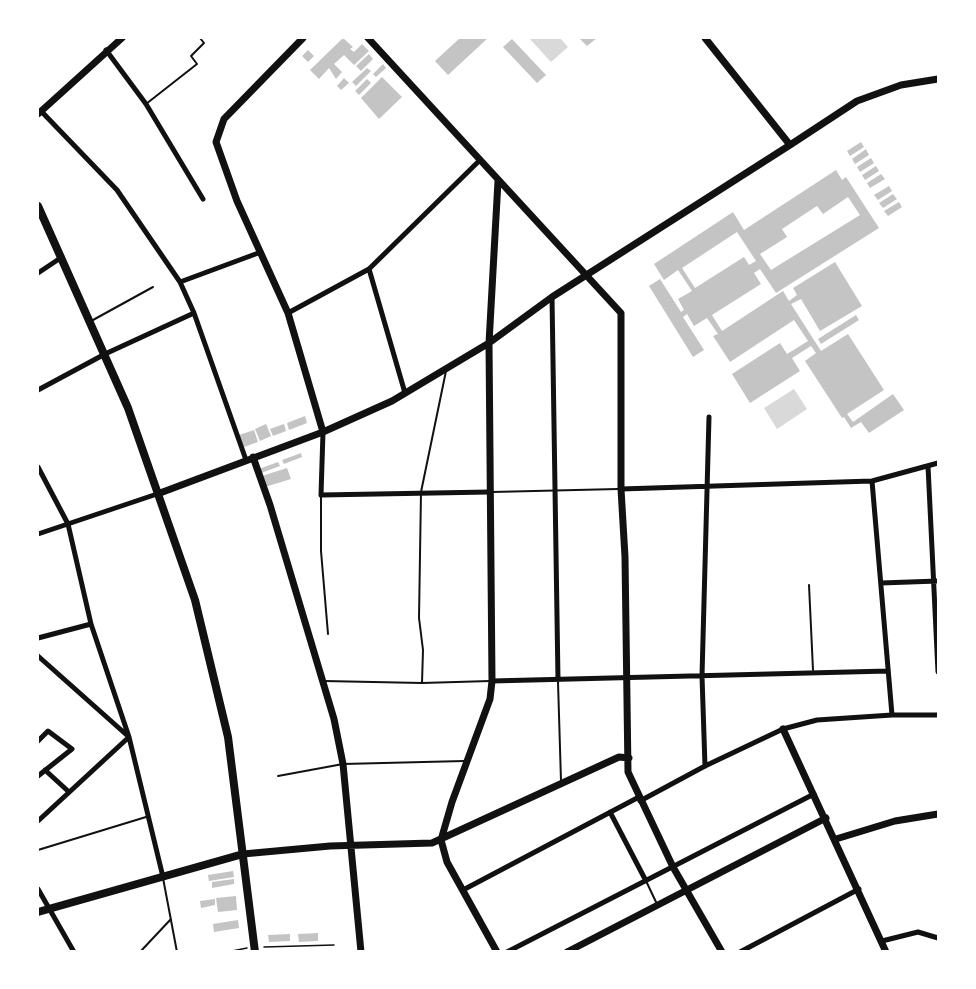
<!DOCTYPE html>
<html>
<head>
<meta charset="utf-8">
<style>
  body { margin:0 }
  #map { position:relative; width:976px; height:989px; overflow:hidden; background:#fff; font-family:"Fira Sans Condensed",sans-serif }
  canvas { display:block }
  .frame { position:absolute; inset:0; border:39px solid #fff; pointer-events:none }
</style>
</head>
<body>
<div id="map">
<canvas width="976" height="989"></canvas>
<div class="frame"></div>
</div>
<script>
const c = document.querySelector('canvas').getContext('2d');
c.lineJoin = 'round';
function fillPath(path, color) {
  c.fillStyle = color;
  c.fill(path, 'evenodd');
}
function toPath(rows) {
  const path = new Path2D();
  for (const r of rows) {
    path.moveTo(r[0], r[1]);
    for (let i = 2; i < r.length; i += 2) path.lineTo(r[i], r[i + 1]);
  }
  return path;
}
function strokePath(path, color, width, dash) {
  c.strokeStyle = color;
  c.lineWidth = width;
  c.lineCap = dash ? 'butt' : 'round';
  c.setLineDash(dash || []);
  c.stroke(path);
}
fillPath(toPath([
  [529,38,560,38,568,47,551,62],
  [794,389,807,409,777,429,764,408]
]), '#d9d9d9');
fillPath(toPath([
  [343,38,353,47,350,49,354,52,362,44,369,51,354,65,344,55,334,64,342,72,336,79,329,68,319,79,310,70],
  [460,38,488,38,448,75,435,61],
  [579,38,597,38,587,46],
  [512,39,546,75,537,83,503,47],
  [308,50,314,56,308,62,302,56],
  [369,54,373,59,361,71,356,66],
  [383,64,386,68,376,77,373,74],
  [367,68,371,71,356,86,352,82],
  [382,77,402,97,379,119,361,98],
  [344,78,349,83,341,90,337,86],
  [367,79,371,83,359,95,355,91],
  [861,142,864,147,850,156,847,151],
  [866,149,869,155,855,164,852,159],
  [871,158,874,163,860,172,857,167],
  [876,166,879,171,865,180,862,175],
  [836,170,842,180,846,177,879,228,776,293,760,269,754,273,761,284,712,315,722,331,783,291,789,301,797,295,793,288,835,262,862,306,820,331,801,299,791,304,821,351,848,334,884,390,847,414,853,422,893,394,904,410,869,433,861,422,851,428,844,417,842,418,805,361,816,353,811,346,792,358,800,371,750,403,732,374,780,343,787,354,808,341,794,320,730,362,713,336,718,334,707,318,694,326,687,314,683,317,704,350,693,357,649,286,660,279,681,312,684,310,678,299,692,291,678,270,664,280,654,264,733,212,744,230],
  [848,197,860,215,771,270,760,254,787,237,782,229,817,206,823,214],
  [737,232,756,261,749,265,744,257,695,288,682,268],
  [881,174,885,179,870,188,867,183],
  [889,186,892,191,878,200,874,195],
  [893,194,897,199,883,208,879,203],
  [899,202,902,207,888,216,884,211],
  [856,315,859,320,821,344,818,339],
  [305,416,307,423,289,430,287,423],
  [266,424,271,436,260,441,255,429],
  [284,424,286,431,273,436,270,429],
  [254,430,258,442,244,447,239,435],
  [301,453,302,457,284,464,282,460],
  [278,462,280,466,261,473,259,469],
  [287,468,291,479,265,487,262,476],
  [233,871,234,877,209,881,208,875],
  [234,879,234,884,212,888,212,882],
  [236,896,237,910,218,912,216,898],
  [215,899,215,905,201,908,200,901],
  [238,920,239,928,214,932,213,924],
  [318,933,318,941,299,942,298,934],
  [290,934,290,941,269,942,268,935]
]), '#c4c4c4');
strokePath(toPath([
  [264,947,334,945],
  [227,952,247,948]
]), '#111', 1.5);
strokePath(toPath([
  [146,104,197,64,191,56,204,43,200,38],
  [93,320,153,287],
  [492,492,618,489],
  [321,495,321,551,328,634],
  [809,585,813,670],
  [324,681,422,683,490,681],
  [558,682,561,781],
  [422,683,423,650,419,618,421,492,446,371],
  [278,776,343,764,464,761],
  [38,850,146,817],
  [163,878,177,952],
  [647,883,656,902],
  [140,952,171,919]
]), '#111', 2);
strokePath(toPath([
  [106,50,146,104,203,199],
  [41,111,117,190,180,282],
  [369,269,405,393],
  [38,273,62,257],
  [552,297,558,680],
  [288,313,369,269,480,160],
  [38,390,105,354,194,313],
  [323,432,321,495,489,492],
  [246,460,194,313,180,282,261,252],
  [928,466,938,672],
  [38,467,68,524,91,624,129,737,163,877],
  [872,481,892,715],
  [621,489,872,481,938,463],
  [38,534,160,493],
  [881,583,938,581],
  [38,638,91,624],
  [38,656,129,737,38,821],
  [492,681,888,671],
  [38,741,48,731,72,749,38,776],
  [705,766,702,676,709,417],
  [45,770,69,792],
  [640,801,705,766,783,729,817,720,892,715,938,715],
  [610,812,646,881],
  [38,889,74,952],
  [463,890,639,797],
  [882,941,918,932,938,938],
  [507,952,814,794],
  [740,952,859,889]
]), '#111', 5);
strokePath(toPath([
  [303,38,224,119,216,142,237,201,288,313,323,432],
  [368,38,621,313,621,489,625,557,628,772,673,867,722,952],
  [38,114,122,38],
  [790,145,857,101,901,85,938,79],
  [253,457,270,505,334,719,343,764,361,952],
  [160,493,323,432,392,401,489,343,552,297,790,145,705,38],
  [783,729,886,952],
  [836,839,895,821,938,814],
  [243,854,330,846,432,843,619,757,629,758],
  [497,952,447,862,441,840,452,802,490,699,492,681,489,343,498,181],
  [567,952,826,818]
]), '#111', 7);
strokePath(toPath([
  [38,206,128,408,195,600,228,737,255,952],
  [38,912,243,854]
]), '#111', 8);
</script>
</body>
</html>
